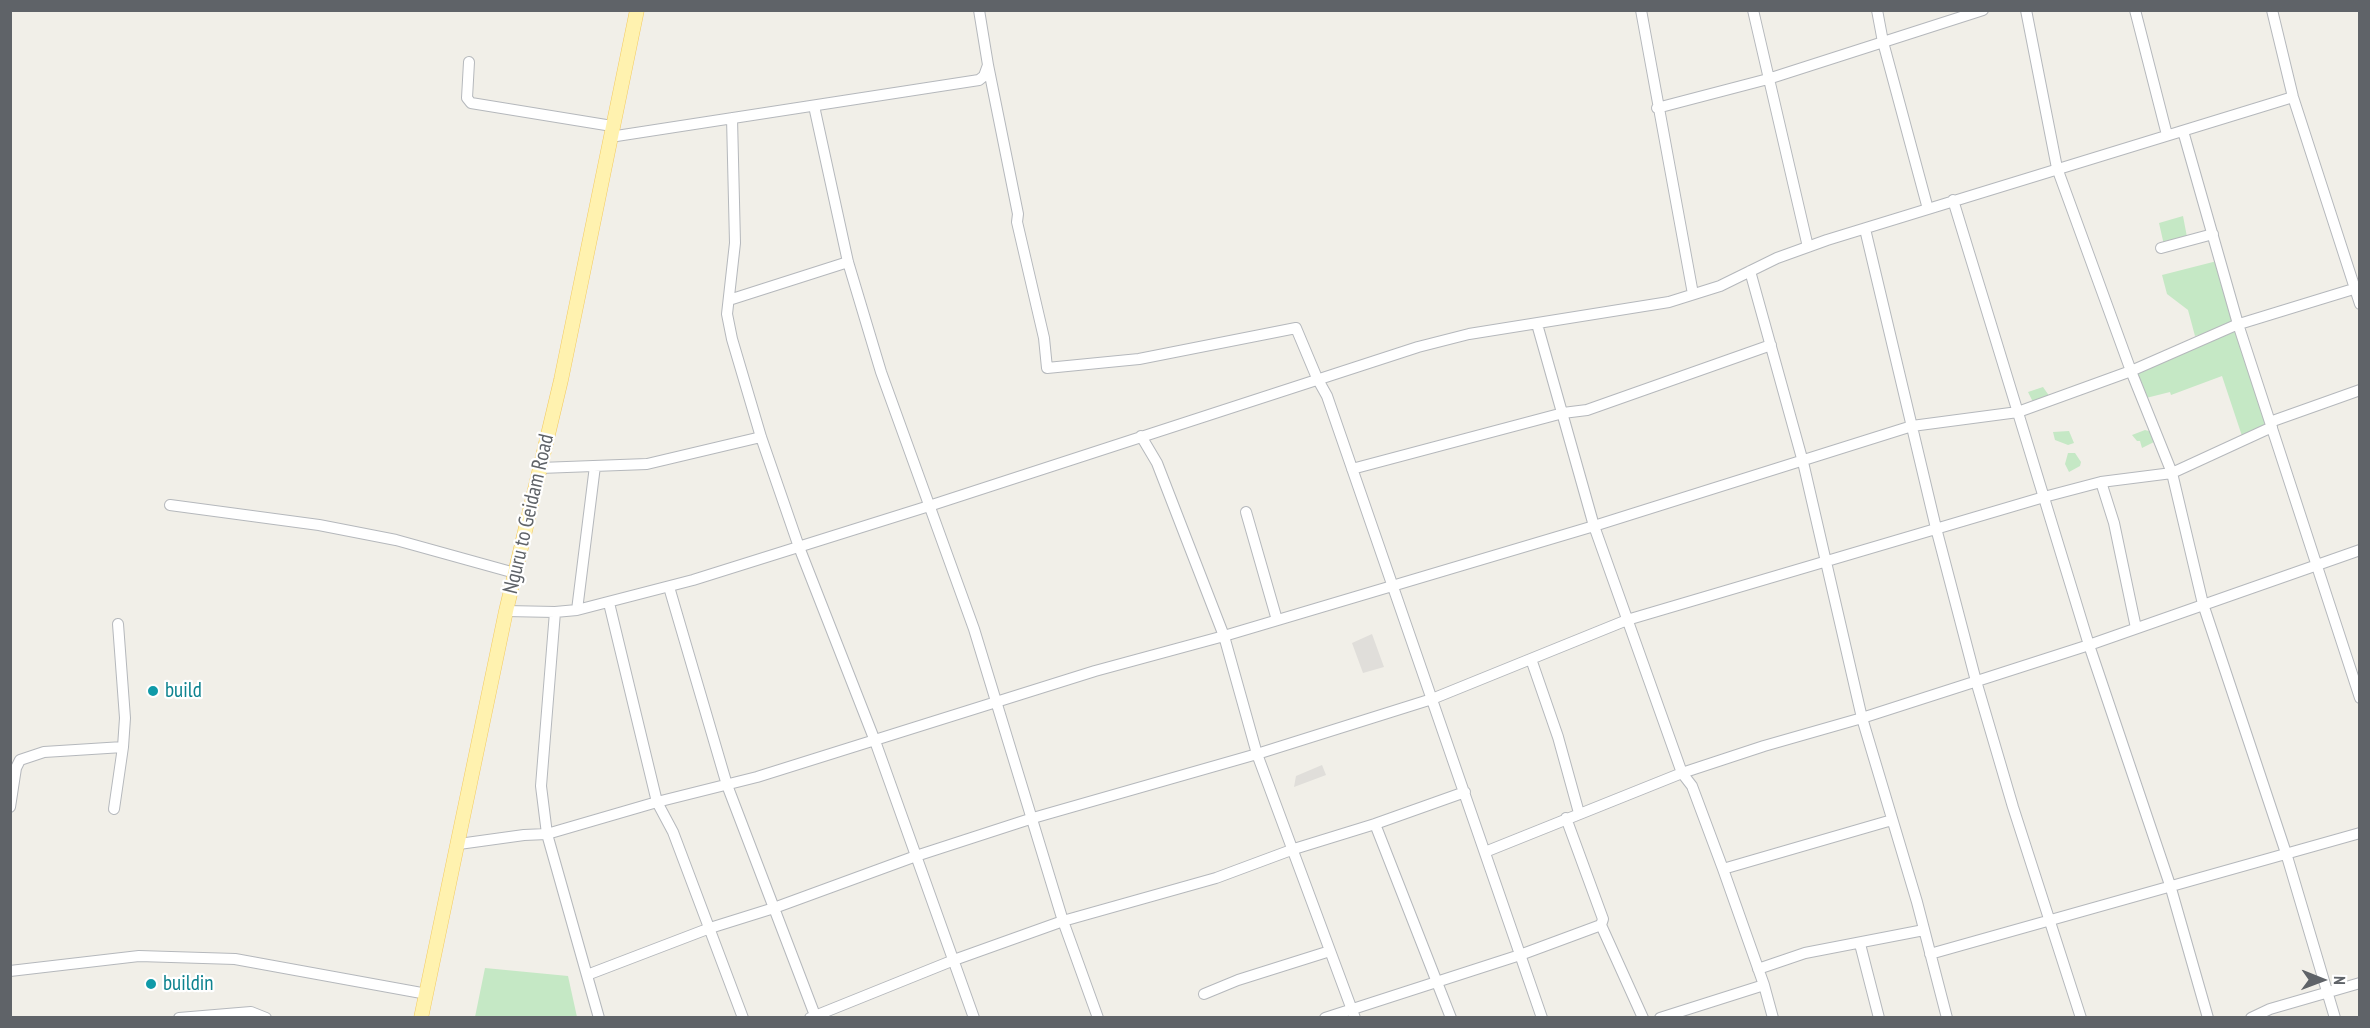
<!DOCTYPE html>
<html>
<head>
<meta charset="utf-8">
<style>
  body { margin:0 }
  #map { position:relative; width:2370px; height:1028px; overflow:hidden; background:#f1efe8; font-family:"PT Sans Narrow",sans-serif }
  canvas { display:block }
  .frame { position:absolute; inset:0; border:12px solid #5f6368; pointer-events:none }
  .north { position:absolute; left:2292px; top:950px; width:60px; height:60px; -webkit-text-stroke:4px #fff; paint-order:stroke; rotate:91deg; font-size:16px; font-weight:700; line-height:24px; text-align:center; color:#5f6368 }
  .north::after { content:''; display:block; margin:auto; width:21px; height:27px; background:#5f6368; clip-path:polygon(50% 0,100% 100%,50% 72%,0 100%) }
</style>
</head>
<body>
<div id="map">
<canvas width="2370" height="1028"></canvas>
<div class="frame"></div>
<div class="north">N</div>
</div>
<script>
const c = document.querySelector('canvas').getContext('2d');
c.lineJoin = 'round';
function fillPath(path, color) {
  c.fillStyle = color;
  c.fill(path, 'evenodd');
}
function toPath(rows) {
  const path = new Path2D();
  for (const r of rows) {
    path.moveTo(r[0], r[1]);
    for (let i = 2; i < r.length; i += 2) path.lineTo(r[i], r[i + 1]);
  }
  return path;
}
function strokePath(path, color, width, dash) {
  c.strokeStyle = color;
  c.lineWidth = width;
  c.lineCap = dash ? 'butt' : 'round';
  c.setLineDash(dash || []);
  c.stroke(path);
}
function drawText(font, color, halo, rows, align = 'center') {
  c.font = font + ' "PT Sans Narrow",sans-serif';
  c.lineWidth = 4.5;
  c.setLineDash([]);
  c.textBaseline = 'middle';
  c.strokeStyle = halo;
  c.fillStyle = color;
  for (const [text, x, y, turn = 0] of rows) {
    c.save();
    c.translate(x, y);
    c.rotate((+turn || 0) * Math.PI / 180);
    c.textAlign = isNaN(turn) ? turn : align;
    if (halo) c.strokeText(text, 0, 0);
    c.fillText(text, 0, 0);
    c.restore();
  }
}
fillPath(toPath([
  [1372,634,1384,667,1363,673,1352,643],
  [1322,765,1326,775,1294,787,1296,776]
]), '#e0deda');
fillPath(toPath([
  [2183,216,2187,237,2164,245,2159,223],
  [2217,261,2236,325,2195,336,2188,310,2167,294,2162,275],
  [2237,327,2270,426,2242,436,2222,376,2171,395,2170,392,2146,398,2135,372],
  [2043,387,2050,397,2033,402,2028,392],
  [2145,430,2152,432,2158,440,2142,448,2140,441,2137,441,2132,435],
  [2069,431,2074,443,2068,445,2055,440,2053,432],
  [2068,453,2075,453,2081,462,2080,466,2069,472,2065,464],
  [485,968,568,976,577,1017,475,1017]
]), '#c5e8c5');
const minor = toPath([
  [1641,10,1693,294],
  [1753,10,1808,247],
  [1877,10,1883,42,1928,209],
  [2026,10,2057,168,2131,371,2172,473,2203,604,2286,853,2335,1018],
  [2135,10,2167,135],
  [2272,10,2293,97,2360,304],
  [469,62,467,98,471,103,612,126],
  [988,65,1018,214,1017,222,1044,338,1047,368,1139,359,1296,328,1317,378,1327,396,1542,1018],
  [814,106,848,262,881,372,974,629,1063,921,1098,1018],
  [1657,108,1768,79,1983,10],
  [732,118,735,243,727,314,732,339,761,437,799,547,875,741,974,1018],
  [2183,131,2238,324,2360,698],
  [610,137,979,80,984,76,988,65,979,10],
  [1953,200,2089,645,2170,885,2208,1018],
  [1865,229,1936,528,1976,681,2013,807,2081,1018],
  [2161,248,2213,234],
  [1750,271,1803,462,1862,718,1917,902,1947,1018],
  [729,300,848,262],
  [1537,324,1594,526,1682,773,1692,786,1723,869,1764,985,1773,1018],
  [2270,422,2360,390],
  [1141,436,1157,463,1224,636,1257,754,1355,1018],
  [540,468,647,464,761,437],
  [1352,469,1563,413,1587,410,1771,345],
  [2101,482,2114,523,2136,628],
  [170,505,319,525,396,540,515,573],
  [1246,512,1277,620],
  [669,587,727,785,816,1018],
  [609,603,657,802,673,832,743,1018],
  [577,610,595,466],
  [506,611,555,612,577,610,693,580,929,506,1418,347,1469,334,1669,302,1720,286,1777,258,1827,240,2293,97],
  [555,612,541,786,547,834,599,1018],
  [1531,659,1558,737,1579,813],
  [10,807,16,768,20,760,44,752,123,747],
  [114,809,123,747,125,718,118,624],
  [1566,818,1603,919,1601,925,1643,1018],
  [1375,824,1451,1018],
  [459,844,524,835,547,834,657,802,757,777,1095,671,1224,636,1594,526,1912,426,2018,412,2131,371,2236,325,2360,287],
  [1485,852,1682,773,1764,746,1862,718,2089,645,2360,550],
  [1723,869,1892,820],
  [1860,944,1879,1018],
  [1930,954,2360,833],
  [1758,969,1805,953,1924,930],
  [10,971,139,956,235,959,427,994],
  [587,975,710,928,774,908,916,856,1033,818,1257,754,1432,699,1627,620,2044,497,2101,482,2172,473,2272,427],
  [1204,994,1238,980,1330,951],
  [179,1018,251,1012,266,1018],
  [810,1018,954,960,1063,921,1216,878,1294,849,1375,824,1465,792],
  [1325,1018,1520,955,1601,925],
  [1660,1018,1764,985],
  [2251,1018,2270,1009,2360,983]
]);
const major = toPath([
  [421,1018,506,611,561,380,637,10]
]);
strokePath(minor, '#b5b8bc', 12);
strokePath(major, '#f2c960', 15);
strokePath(minor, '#fff', 10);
strokePath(major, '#fff2af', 14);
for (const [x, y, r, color] of [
  [153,691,6,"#0f9aa8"],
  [151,984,6,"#0f9aa8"]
]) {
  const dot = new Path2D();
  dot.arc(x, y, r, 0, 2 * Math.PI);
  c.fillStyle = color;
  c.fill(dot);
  strokePath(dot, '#fff', 2);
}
drawText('21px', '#5f6368', '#fff', [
  ["Nguru to Geidam Road",529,514,-77]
]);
drawText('21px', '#0d838f', '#fff', [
  ["build",165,691],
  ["buildin",163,984]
], 'left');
</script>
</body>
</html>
